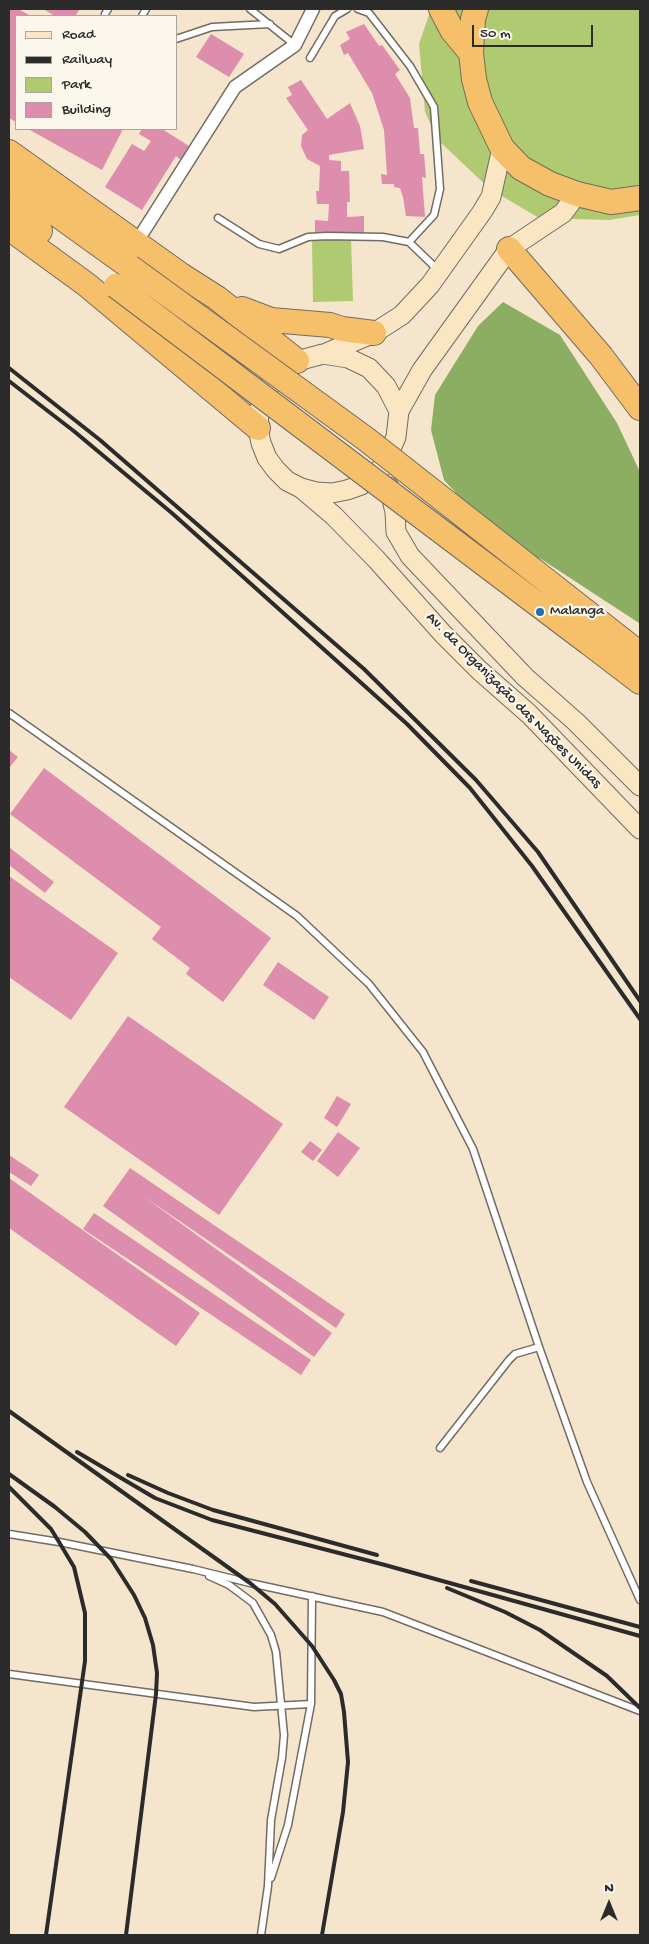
<!DOCTYPE html>
<html>
<head>
<meta charset="utf-8">
<style>
  body { margin:0 }
  #map { position:relative; width:649px; height:1944px; overflow:hidden; background:#f5e5cc; font-family:"Gochi Hand",sans-serif }
  canvas { display:block }
  .frame { position:absolute; inset:0; border:10px solid #2b2b2b; pointer-events:none }
  .legend { position:absolute; left:15px; top:15px; width:162px; height:115px; box-sizing:border-box; background:#fbf7ec; border:1px solid #a8a59f; margin:0; padding:6px 9px; list-style:none; font-size:15px; color:#2b2b2b }
  .legend li { display:flex; align-items:center; gap:10px; height:25px }
  .legend b { width:25px; border:1px solid #a8a59f }
  .north { position:absolute; left:584px; top:1879px; width:50px; height:50px; -webkit-text-stroke:4px #fbf7ec; paint-order:stroke; rotate:0deg; font-size:14px; font-weight:700; line-height:20px; text-align:center; color:#2b2b2b }
  .north::after { content:''; display:block; margin:auto; width:18px; height:22px; background:#2b2b2b; clip-path:polygon(50% 0,100% 100%,50% 72%,0 100%) }
  .scale { position:absolute; left:472px; top:25px; width:121px; height:22px; box-sizing:border-box; border:2px solid #2b2b2b; border-top:0; padding-left:6px; font-size:15px; line-height:18px; white-space:nowrap; color:#2b2b2b; -webkit-text-stroke:4px #fbf7ec; paint-order:stroke }
</style>
</head>
<body>
<div id="map">
<canvas width="649" height="1944"></canvas>
<div class="frame"></div>
<ul class="legend">
<li><b style="height:6px;background:#fbe6c4"></b>Road</li>
<li><b style="height:6px;background:#2b2b2b"></b>Railway</li>
<li><b style="height:14px;background:#afca70"></b>Park</li>
<li><b style="height:14px;background:#dd8eac"></b>Building</li>
</ul>
<div class="north">N</div>
<div class="scale">50 m</div>
</div>
<script>
const c = document.querySelector('canvas').getContext('2d');
c.lineJoin = 'round';
function fillPath(path, color) {
  c.fillStyle = color;
  c.fill(path, 'evenodd');
}
function toPath(rows) {
  const path = new Path2D();
  for (const r of rows) {
    path.moveTo(r[0], r[1]);
    for (let i = 2; i < r.length; i += 2) path.lineTo(r[i], r[i + 1]);
  }
  return path;
}
function strokePath(path, color, width, dash) {
  c.strokeStyle = color;
  c.lineWidth = width;
  c.lineCap = dash ? 'butt' : 'round';
  c.setLineDash(dash || []);
  c.stroke(path);
}
function drawText(font, color, halo, rows, align = 'center') {
  c.font = font + ' "Gochi Hand",sans-serif';
  c.lineWidth = 4.5;
  c.setLineDash([]);
  c.textBaseline = 'middle';
  c.strokeStyle = halo;
  c.fillStyle = color;
  for (const [text, x, y, turn = 0] of rows) {
    c.save();
    c.translate(x, y);
    c.rotate((+turn || 0) * Math.PI / 180);
    c.textAlign = isNaN(turn) ? turn : align;
    if (halo) c.strokeText(text, 0, 0);
    c.fillText(text, 0, 0);
    c.restore();
  }
}
fillPath(toPath([
  [431,9,640,9,640,215,609,220,539,218,490,189,438,140,425,112,419,44],
  [351,238,353,301,313,302,312,239]
]), '#afca70');
fillPath(toPath([
  [503,302,560,335,617,423,640,472,639,623,541,559,496,541,480,519,444,480,431,430,435,395,478,326]
]), '#8bae62');
fillPath(toPath([
  [9,9,18,9,31,16,16,16,16,122,9,118],
  [43,9,80,9,75,16,55,16],
  [364,24,379,46,382,45,400,70,395,74,410,98,414,128,418,128,420,154,424,154,426,178,422,177,425,217,406,216,403,197,400,188,394,187,394,184,382,184,381,174,387,175,384,130,372,93,348,53,344,55,340,45,350,39,346,32],
  [211,34,244,54,229,77,196,57],
  [301,80,327,119,350,103,360,126,364,149,329,155,329,160,341,161,341,171,349,171,350,202,347,202,347,217,364,216,364,233,315,234,315,220,328,221,329,204,317,204,316,191,319,191,320,166,307,159,301,146,302,135,308,130,286,98,292,95,288,87],
  [28,129,123,129,102,170],
  [142,129,162,129,189,146,181,160,176,156,142,210,105,187,132,144,144,151,151,141,139,134],
  [9,750,18,757,9,768],
  [44,768,271,938,223,1002,186,974,190,968,152,939,161,927,10,814],
  [10,848,54,882,45,893,9,865],
  [9,876,118,953,71,1020,9,977],
  [278,962,329,997,314,1020,263,985],
  [128,1016,283,1124,219,1215,64,1107],
  [337,1096,351,1104,337,1127,324,1118],
  [338,1132,360,1148,338,1177,317,1161],
  [310,1141,322,1150,313,1161,301,1152],
  [9,1155,39,1175,31,1186,9,1172],
  [130,1168,345,1314,336,1328,143,1196,332,1333,314,1357,103,1206],
  [9,1178,200,1313,176,1346,9,1228],
  [94,1213,311,1360,301,1375,83,1229]
]), '#dd8eac');
const lane = toPath([
  [250,9,295,45],
  [358,9,369,13,410,66,434,107,440,189,434,215,409,242,438,270],
  [105,14,108,9],
  [142,16,146,9],
  [176,39,212,27,270,24],
  [310,58,335,16,347,9],
  [218,218,259,244,279,249,308,237,327,236,383,237,409,242],
  [9,713,297,916,369,984,423,1052,473,1149,539,1347,587,1482,640,1600],
  [440,1448,509,1360,515,1354,539,1347],
  [9,1534,59,1542,193,1569,250,1583,383,1612,640,1711],
  [209,1576,229,1585,253,1603,271,1635,276,1652,284,1735,282,1758,271,1820,268,1886,261,1935],
  [9,1674,254,1707,311,1704],
  [271,1878,288,1825,311,1704,312,1596]
]);
const street = toPath([
  [136,243,235,87,295,45,313,9]
]);
const secondary = toPath([
  [323,354,348,358,369,368,386,386,399,411,396,437,384,465,374,476,361,485,347,490,332,493,316,492,301,488,287,481,276,470,267,458,261,443,258,428,259,411,264,396,272,382,284,370,297,361,323,354],
  [324,354,374,333,402,315,430,285,482,212,491,197,502,148],
  [399,411,422,370,509,249,563,213,577,194],
  [389,487,395,512,396,532,410,556,525,677,576,722,640,786],
  [301,488,334,516,376,559,443,634,479,670,529,714,640,829]
]);
const highway = toPath([
  [441,9,452,30,471,53],
  [476,9,473,19,471,53,474,79,480,102,502,148,521,168,550,184,577,194,611,202,640,198],
  [9,152,181,275,217,298,297,361],
  [9,180,130,267],
  [9,208,40,231],
  [9,228,87,285,258,428],
  [509,249,601,356,640,408],
  [242,309,271,320,330,325,342,329,374,333],
  [603,625,640,654],
  [589,643,640,682]
]);
strokePath(lane, '#726c63', 9);
strokePath(street, '#726c63', 15);
strokePath(secondary, '#726c63', 21);
strokePath(highway, '#726c63', 26);
strokePath(lane, '#fff', 6);
strokePath(street, '#fff', 12);
strokePath(secondary, '#fbe6c4', 19);
strokePath(highway, '#f6c06b', 24);
strokePath(toPath([
  [9,368,100,440,364,669,476,780,538,852,640,1001],
  [9,381,75,432,173,514,407,724,470,788,532,866,640,1019],
  [9,1411,250,1583,275,1604,312,1646,334,1680,341,1694,344,1712,348,1762,343,1812,322,1935],
  [77,1452,155,1498,212,1520,385,1565,640,1636],
  [9,1474,55,1507,85,1532,111,1559,134,1595,145,1618,153,1645,157,1673,156,1694,126,1935],
  [128,1475,168,1493,213,1510,377,1555],
  [9,1487,51,1529,59,1542,74,1567,85,1613,85,1661,46,1935],
  [471,1581,640,1627],
  [447,1588,505,1612,540,1630,607,1676,640,1708]
]), '#2b2b2b', 4);
const highwayBridge = toPath([
  [130,267,366,439,603,625],
  [116,286,589,643]
]);
strokePath(highwayBridge, '#726c63', 26, []);
strokePath(highwayBridge, '#f6c06b', 24);
for (const [x, y, r, color] of [
  [540,612,5,"#1f6fb2"]
]) {
  const dot = new Path2D();
  dot.arc(x, y, r, 0, 2 * Math.PI);
  c.fillStyle = color;
  c.fill(dot);
  strokePath(dot, '#fbf7ec', 2);
}
drawText('15px', '#2b2b2b', '#fbf7ec', [
  ["Malanga",550,612]
], 'left');
drawText('15px', '#2b2b2b', '#fbf7ec', [
  ["Av. da Organização das Nações Unidas",513,701,45]
]);
</script>
</body>
</html>
